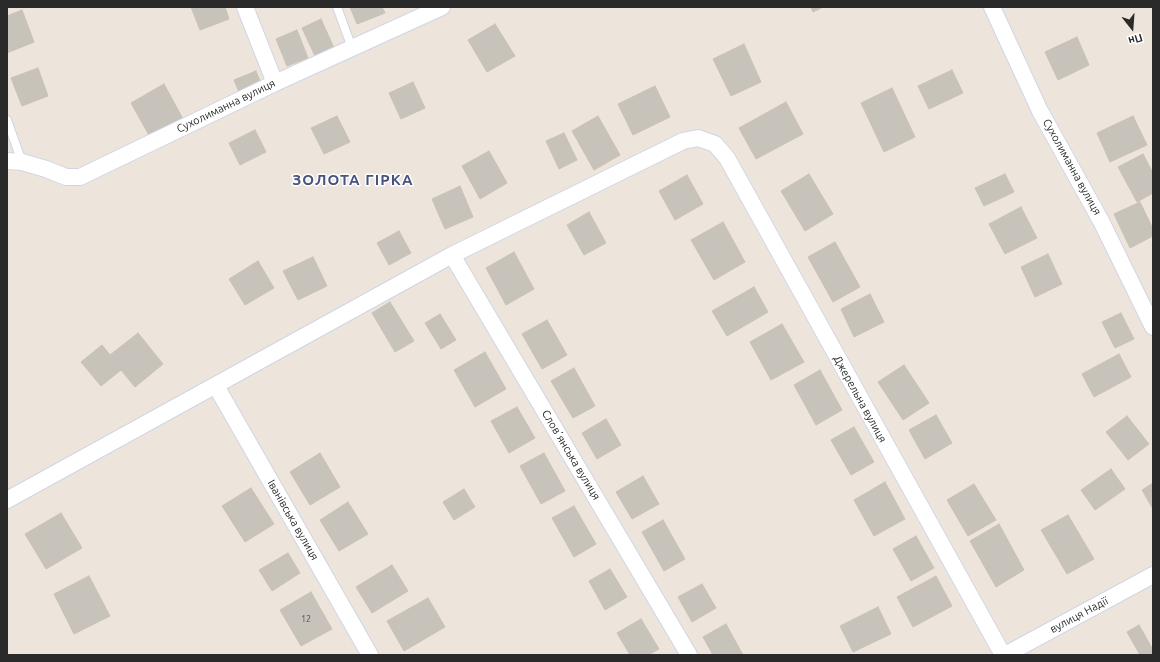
<!DOCTYPE html>
<html>
<head>
<meta charset="utf-8">
<style>
  body { margin:0 }
  #map { position:relative; width:1160px; height:662px; overflow:hidden; background:#ede5db; font-family:Ubuntu,sans-serif }
  canvas { display:block }
  .frame { position:absolute; inset:0; border:8px solid #2a2a2a; pointer-events:none }
  .north { position:absolute; left:1112px; top:8px; width:40px; height:40px; -webkit-text-stroke:3px #fff; paint-order:stroke; rotate:163deg; font-size:11px; font-weight:700; line-height:16px; text-align:center; color:#2a2a2a }
  .north::after { content:''; display:block; margin:auto; width:14px; height:18px; background:#2a2a2a; clip-path:polygon(50% 0,100% 100%,50% 72%,0 100%) }
</style>
</head>
<body>
<div id="map">
<canvas width="1160" height="662"></canvas>
<div class="frame"></div>
<div class="north">Пн</div>
</div>
<script>
const c = document.querySelector('canvas').getContext('2d');
c.lineJoin = 'round';
function fillPath(path, color) {
  c.fillStyle = color;
  c.fill(path, 'evenodd');
}
function toPath(rows) {
  const path = new Path2D();
  for (const r of rows) {
    path.moveTo(r[0], r[1]);
    for (let i = 2; i < r.length; i += 2) path.lineTo(r[i], r[i + 1]);
  }
  return path;
}
function strokePath(path, color, width, dash) {
  c.strokeStyle = color;
  c.lineWidth = width;
  c.lineCap = dash ? 'butt' : 'round';
  c.setLineDash(dash || []);
  c.stroke(path);
}
function drawText(font, color, halo, rows, align = 'center') {
  c.font = font + ' Ubuntu,sans-serif';
  c.lineWidth = 3;
  c.setLineDash([]);
  c.textBaseline = 'middle';
  c.strokeStyle = halo;
  c.fillStyle = color;
  for (const [text, x, y, turn = 0] of rows) {
    c.save();
    c.translate(x, y);
    c.rotate((+turn || 0) * Math.PI / 180);
    c.textAlign = isNaN(turn) ? turn : align;
    if (halo) c.strokeText(text, 0, 0);
    c.fillText(text, 0, 0);
    c.restore();
  }
}
const building = toPath([
  [191,7,225,7,229,19,200,30,191,7],
  [350,7,382,7,385,13,357,24,350,7],
  [811,7,823,7,813,12,811,7],
  [22,10,34,42,7,53,7,16,22,10],
  [321,19,334,48,315,56,302,28,321,19],
  [495,24,515,56,487,72,468,40,495,24],
  [297,30,308,58,287,66,276,39,297,30],
  [1077,37,1089,65,1058,80,1045,52,1077,37],
  [744,44,761,82,731,96,713,59,744,44],
  [38,68,48,96,22,106,11,78,38,68],
  [952,70,963,93,929,109,918,86,952,70],
  [256,71,261,84,239,92,234,80,256,71],
  [413,82,425,108,401,119,389,93,413,82],
  [164,84,183,119,150,137,131,103,164,84],
  [655,86,670,117,633,135,618,104,655,86],
  [892,88,915,137,884,152,861,103,892,88],
  [786,102,803,134,756,159,739,128,786,102],
  [337,116,350,142,324,154,311,128,337,116],
  [598,116,620,155,594,170,572,131,598,116],
  [1133,116,1147,145,1110,162,1097,133,1133,116],
  [255,130,266,152,240,165,229,143,255,130],
  [564,133,577,160,559,169,546,141,564,133],
  [489,151,507,183,480,199,462,166,489,151],
  [1143,154,1153,173,1153,193,1137,202,1118,167,1143,154],
  [809,174,833,214,805,231,781,191,809,174],
  [1005,174,1014,192,984,206,975,188,1005,174],
  [687,175,703,204,675,220,659,191,687,175],
  [460,186,473,217,445,229,432,199,460,186],
  [1140,202,1153,229,1153,236,1130,248,1114,214,1140,202],
  [1021,207,1037,238,1005,254,989,224,1021,207],
  [589,212,606,243,584,255,567,225,589,212],
  [723,222,745,262,714,280,691,240,723,222],
  [399,231,411,253,389,265,377,243,399,231],
  [835,242,860,287,833,302,808,257,835,242],
  [514,252,534,289,506,305,486,268,514,252],
  [1048,254,1062,284,1035,297,1021,267,1048,254],
  [313,257,327,286,298,300,283,271,313,257],
  [258,261,274,288,245,305,229,279,258,261],
  [754,287,768,312,727,336,712,311,754,287],
  [870,294,884,322,854,337,841,309,870,294],
  [390,302,414,341,395,352,372,313,390,302],
  [1121,313,1134,339,1115,348,1102,322,1121,313],
  [440,314,456,340,441,349,425,323,440,314],
  [547,320,567,355,542,369,522,334,547,320],
  [782,324,804,362,771,380,750,342,782,324],
  [138,333,163,364,135,387,121,370,101,386,81,362,102,345,110,355,138,333],
  [485,352,506,389,475,407,454,370,485,352],
  [1119,354,1131,377,1094,397,1082,374,1119,354],
  [904,365,929,403,903,420,878,382,904,365],
  [574,368,595,406,573,418,551,381,574,368],
  [820,370,842,410,816,425,794,385,820,370],
  [517,407,535,438,509,453,491,421,517,407],
  [936,415,952,443,925,459,909,430,936,415],
  [1127,416,1149,444,1128,460,1106,432,1127,416],
  [606,419,621,445,597,459,582,433,606,419],
  [854,427,874,462,851,475,831,440,854,427],
  [320,453,340,487,310,505,290,472,320,453],
  [544,453,565,491,541,504,520,466,544,453],
  [1111,469,1125,489,1095,510,1081,490,1111,469],
  [643,476,659,504,632,519,616,492,643,476],
  [885,482,905,519,874,536,854,500,885,482],
  [1153,483,1153,509,1142,490,1153,483],
  [974,484,996,520,968,536,947,500,974,484],
  [251,488,274,524,245,542,222,506,251,488],
  [464,489,475,507,454,520,443,502,464,489],
  [348,502,368,534,339,551,320,520,348,502],
  [574,506,596,544,574,557,552,518,574,506],
  [61,513,82,548,46,569,25,534,61,513],
  [1068,515,1094,559,1067,574,1041,530,1068,515],
  [663,520,685,559,664,571,642,532,663,520],
  [999,524,1024,570,996,587,970,541,999,524],
  [916,536,934,568,911,581,893,549,916,536],
  [288,553,300,573,272,591,259,570,288,553],
  [392,565,408,591,372,613,356,587,392,565],
  [610,569,627,597,605,610,589,581,610,569],
  [89,576,110,616,74,634,54,594,89,576],
  [936,576,952,606,913,627,897,597,936,576],
  [702,584,716,608,692,622,678,597,702,584],
  [311,592,332,629,301,646,280,610,311,592],
  [428,598,445,627,404,651,387,621,428,598],
  [878,607,891,634,853,652,840,626,878,607],
  [641,619,659,649,648,655,630,655,617,633,641,619],
  [726,624,743,655,713,655,703,637,726,624],
  [1139,625,1153,650,1153,655,1140,655,1127,632,1139,625]
]);
fillPath(building, '#c8c3ba');
strokePath(building, '#c9c1b5', 1);
const service = toPath([
  [337,7,352,48],
  [7,120,22,162]
]);
const minor = toPath([
  [245,7,275,83],
  [992,7,1040,111,1101,221,1153,327],
  [7,161,22,162,46,169,66,177,80,177,275,83,442,7],
  [452,255,689,655],
  [216,386,370,655],
  [7,500,452,255,683,141,698,138,715,144,727,158,1003,655],
  [1005,655,1153,575]
]);
strokePath(service, '#d0d5e4', 10);
strokePath(minor, '#d0d5e4', 18);
strokePath(service, '#fff', 8);
strokePath(minor, '#fff', 16);
drawText('9px', '#52504e', null, [
  ["12",306,619]
]);
drawText('11px', '#2a2a2a', '#fff', [
  ["Сухолиманна вулиця",226,106,-26],
  ["Сухолиманна вулиця",1072,167,61],
  ["Джерельна вулиця",860,399,61],
  ["Словʼянська вулиця",571,455,59],
  ["Іванівська вулиця",293,520,60],
  ["вулиця Надії",1079,615,-28]
]);
c.letterSpacing = '1px';
drawText('bold 15px', '#47537e', '#fff', [
  ["ЗОЛОТА ГІРКА",353,180]
]);
c.letterSpacing = '0px';
</script>
</body>
</html>
